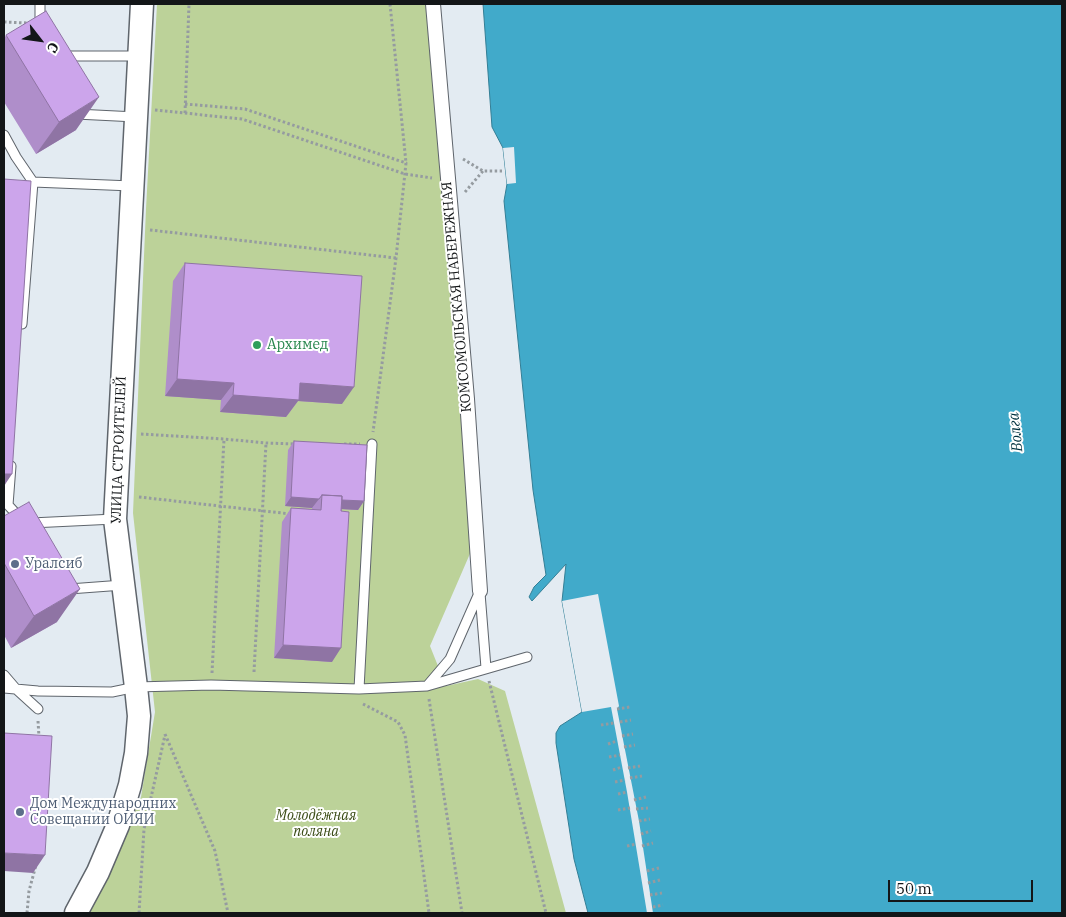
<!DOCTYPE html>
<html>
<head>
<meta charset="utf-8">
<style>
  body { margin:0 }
  #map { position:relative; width:1066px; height:917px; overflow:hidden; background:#e3ebf2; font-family:"IBM Plex Serif",serif }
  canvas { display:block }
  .frame { position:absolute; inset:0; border:5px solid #131618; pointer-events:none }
  .north { position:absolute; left:15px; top:15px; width:50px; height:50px; -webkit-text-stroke:4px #fff; paint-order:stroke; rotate:120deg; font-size:14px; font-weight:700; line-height:20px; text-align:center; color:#131618 }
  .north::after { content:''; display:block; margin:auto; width:18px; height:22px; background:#131618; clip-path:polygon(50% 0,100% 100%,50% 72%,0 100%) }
  .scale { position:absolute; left:888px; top:880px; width:145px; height:22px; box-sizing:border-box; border:2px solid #131618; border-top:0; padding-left:6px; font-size:15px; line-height:18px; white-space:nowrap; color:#131618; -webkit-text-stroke:4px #fff; paint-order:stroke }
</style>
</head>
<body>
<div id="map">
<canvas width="1066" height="917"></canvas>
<div class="frame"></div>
<div class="north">С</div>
<div class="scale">50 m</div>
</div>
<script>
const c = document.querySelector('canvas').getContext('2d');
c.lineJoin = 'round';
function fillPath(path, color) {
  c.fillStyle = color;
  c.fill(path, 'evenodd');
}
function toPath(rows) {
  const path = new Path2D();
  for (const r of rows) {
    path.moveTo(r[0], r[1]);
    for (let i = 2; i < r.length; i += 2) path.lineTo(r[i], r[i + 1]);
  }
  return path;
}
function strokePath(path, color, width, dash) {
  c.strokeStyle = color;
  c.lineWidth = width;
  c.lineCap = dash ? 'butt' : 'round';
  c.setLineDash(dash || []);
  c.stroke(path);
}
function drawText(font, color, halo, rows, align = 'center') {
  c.font = font + ' "IBM Plex Serif",serif';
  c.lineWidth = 4;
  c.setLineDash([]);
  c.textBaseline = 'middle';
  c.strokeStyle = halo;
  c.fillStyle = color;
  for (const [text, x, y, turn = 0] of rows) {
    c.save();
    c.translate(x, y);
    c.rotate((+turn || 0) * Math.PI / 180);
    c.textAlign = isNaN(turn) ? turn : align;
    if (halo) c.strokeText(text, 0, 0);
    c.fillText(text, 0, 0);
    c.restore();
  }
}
fillPath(toPath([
  [157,4,427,4,462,396,472,549,430,646,446,686,478,679,505,691,566,913,90,913,141,797,155,712,133,513,146,209]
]), '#bcd299');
const water = toPath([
  [483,4,1062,4,1062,913,588,913,574,859,556,743,556,733,560,726,582,712,562,601,566,564,532,601,529,597,534,587,546,575,533,490,504,201,507,184,503,148,492,127,483,4]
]);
fillPath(water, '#41aaca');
strokePath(water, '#337e95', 1);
fillPath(toPath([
  [514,147,516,183,507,184,503,148],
  [598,594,619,706,617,709,639,821,653,913,647,913,627,792,611,707,582,712,562,601]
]), '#e3ebf2');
const service = toPath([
  [40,4,40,25],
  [62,56,139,56],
  [76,114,136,117],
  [4,135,16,157,33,182,22,324],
  [33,182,132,186],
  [11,466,8,505,20,518],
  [31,523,115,519],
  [69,589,123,585],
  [480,593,486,668],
  [4,675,16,689,38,709],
  [427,686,450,659,480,591],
  [4,688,38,691,112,692,136,687,211,685,359,689,427,686,527,657],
  [359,689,372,444]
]);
const pedestrian = toPath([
  [433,4,467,399,480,591]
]);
const tertiary = toPath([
  [76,913,98,872,118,825,130,785,136,753,139,716,136,687,115,519,142,4]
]);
strokePath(service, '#5f656c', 11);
strokePath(pedestrian, '#5f656c', 16);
strokePath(tertiary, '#5f656c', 25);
strokePath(toPath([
  [390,4,406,163],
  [4,22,27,23],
  [185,104,245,109,406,163,396,258,373,432],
  [155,110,242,119,405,174,432,178],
  [185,113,189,4],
  [463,159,483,171,502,171],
  [465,192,483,171],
  [150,230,396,258],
  [141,434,224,439,266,443,295,444],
  [344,444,360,444],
  [139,497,291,514],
  [254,672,266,443],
  [212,673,224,439],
  [489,681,546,913],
  [429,699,462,913],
  [363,704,398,722,405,735,429,913],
  [617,709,630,707],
  [38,721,39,737],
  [620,722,631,720],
  [601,725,614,723],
  [165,734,215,851,228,913],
  [622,736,633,734],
  [608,744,617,741],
  [624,747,635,745],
  [609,757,620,755],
  [628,768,640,766],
  [613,770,622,767],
  [630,778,642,776],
  [615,782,625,780],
  [618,794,627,792],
  [634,800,646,797],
  [636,809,648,808],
  [618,810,630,808],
  [639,821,650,819],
  [641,834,651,831],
  [627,846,636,844],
  [642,846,653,843],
  [647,871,659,868],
  [648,883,660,880],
  [650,895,662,893],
  [653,907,663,905],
  [27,913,29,891,36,865],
  [139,913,144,829,165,735]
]), '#959ba0', 3, [2.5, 2.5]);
strokePath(service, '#fff', 9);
strokePath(pedestrian, '#fff', 14);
strokePath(tertiary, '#fff', 22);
fillPath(toPath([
  [6,35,76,130,36,154,4,102,4,39],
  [185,263,342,404,298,401,286,417,220,412,221,400,165,396,173,281],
  [294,441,364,501,358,510,342,509,332,662,274,658,282,522,291,508,312,509,312,508,285,506,288,450],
  [4,516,57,622,11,648,4,635]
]), '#af8eca');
fillPath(toPath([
  [99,97,76,130,36,154,59,122],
  [177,379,234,383,221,400,165,396],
  [300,383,354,387,342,404,298,401,286,417,220,412,233,395],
  [4,474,12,474,4,486],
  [291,497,319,499,312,508,285,506],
  [321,499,364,501,358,510,321,508],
  [80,589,57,622,11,648,34,616],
  [283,645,341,648,332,662,274,658],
  [4,853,45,855,33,873,4,871]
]), '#8f74a4');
const building = toPath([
  [46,11,99,97,59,122,6,35,46,11],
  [4,179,31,181,12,474,4,474,4,179],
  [185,263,362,276,354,387,300,383,299,400,233,395,234,383,177,379,185,263],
  [294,441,367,445,364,501,342,500,342,496,322,495,319,499,291,497,294,441],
  [322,495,342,496,341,511,349,512,341,648,283,645,291,508,321,510,322,495],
  [29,502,80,589,34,616,4,563,4,516,29,502],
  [4,733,52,736,45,855,4,853,4,733]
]);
fillPath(building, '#cca5eb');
strokePath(building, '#8f74a4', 1);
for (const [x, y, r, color] of [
  [257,345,5,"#2e9e5b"],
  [15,564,5,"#5c6f8a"],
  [20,812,5,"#5c6f8a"]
]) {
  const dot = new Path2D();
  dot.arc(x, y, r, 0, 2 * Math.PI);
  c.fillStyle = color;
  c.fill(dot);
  strokePath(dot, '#fff', 2);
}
drawText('14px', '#131618', '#fff', [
  ["КОМСОМОЛЬСКАЯ НАБЕРЕЖНАЯ",457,297,-95],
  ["УЛИЦА СТРОИТЕЛЕЙ",119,450,-88]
]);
drawText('14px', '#27864d', '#fff', [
  ["Архимед",267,345]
], 'left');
drawText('14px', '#4e5e75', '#fff', [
  ["Уралсиб",25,564],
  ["Дом Международних",30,804],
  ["Совещании ОИЯИ",30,820]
], 'left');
drawText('italic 14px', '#394a14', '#fff', [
  ["Молодёжная",316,816],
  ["поляна",316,832]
]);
drawText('italic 15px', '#00313f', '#fff', [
  ["Волга",1016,432,-96]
]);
</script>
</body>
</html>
